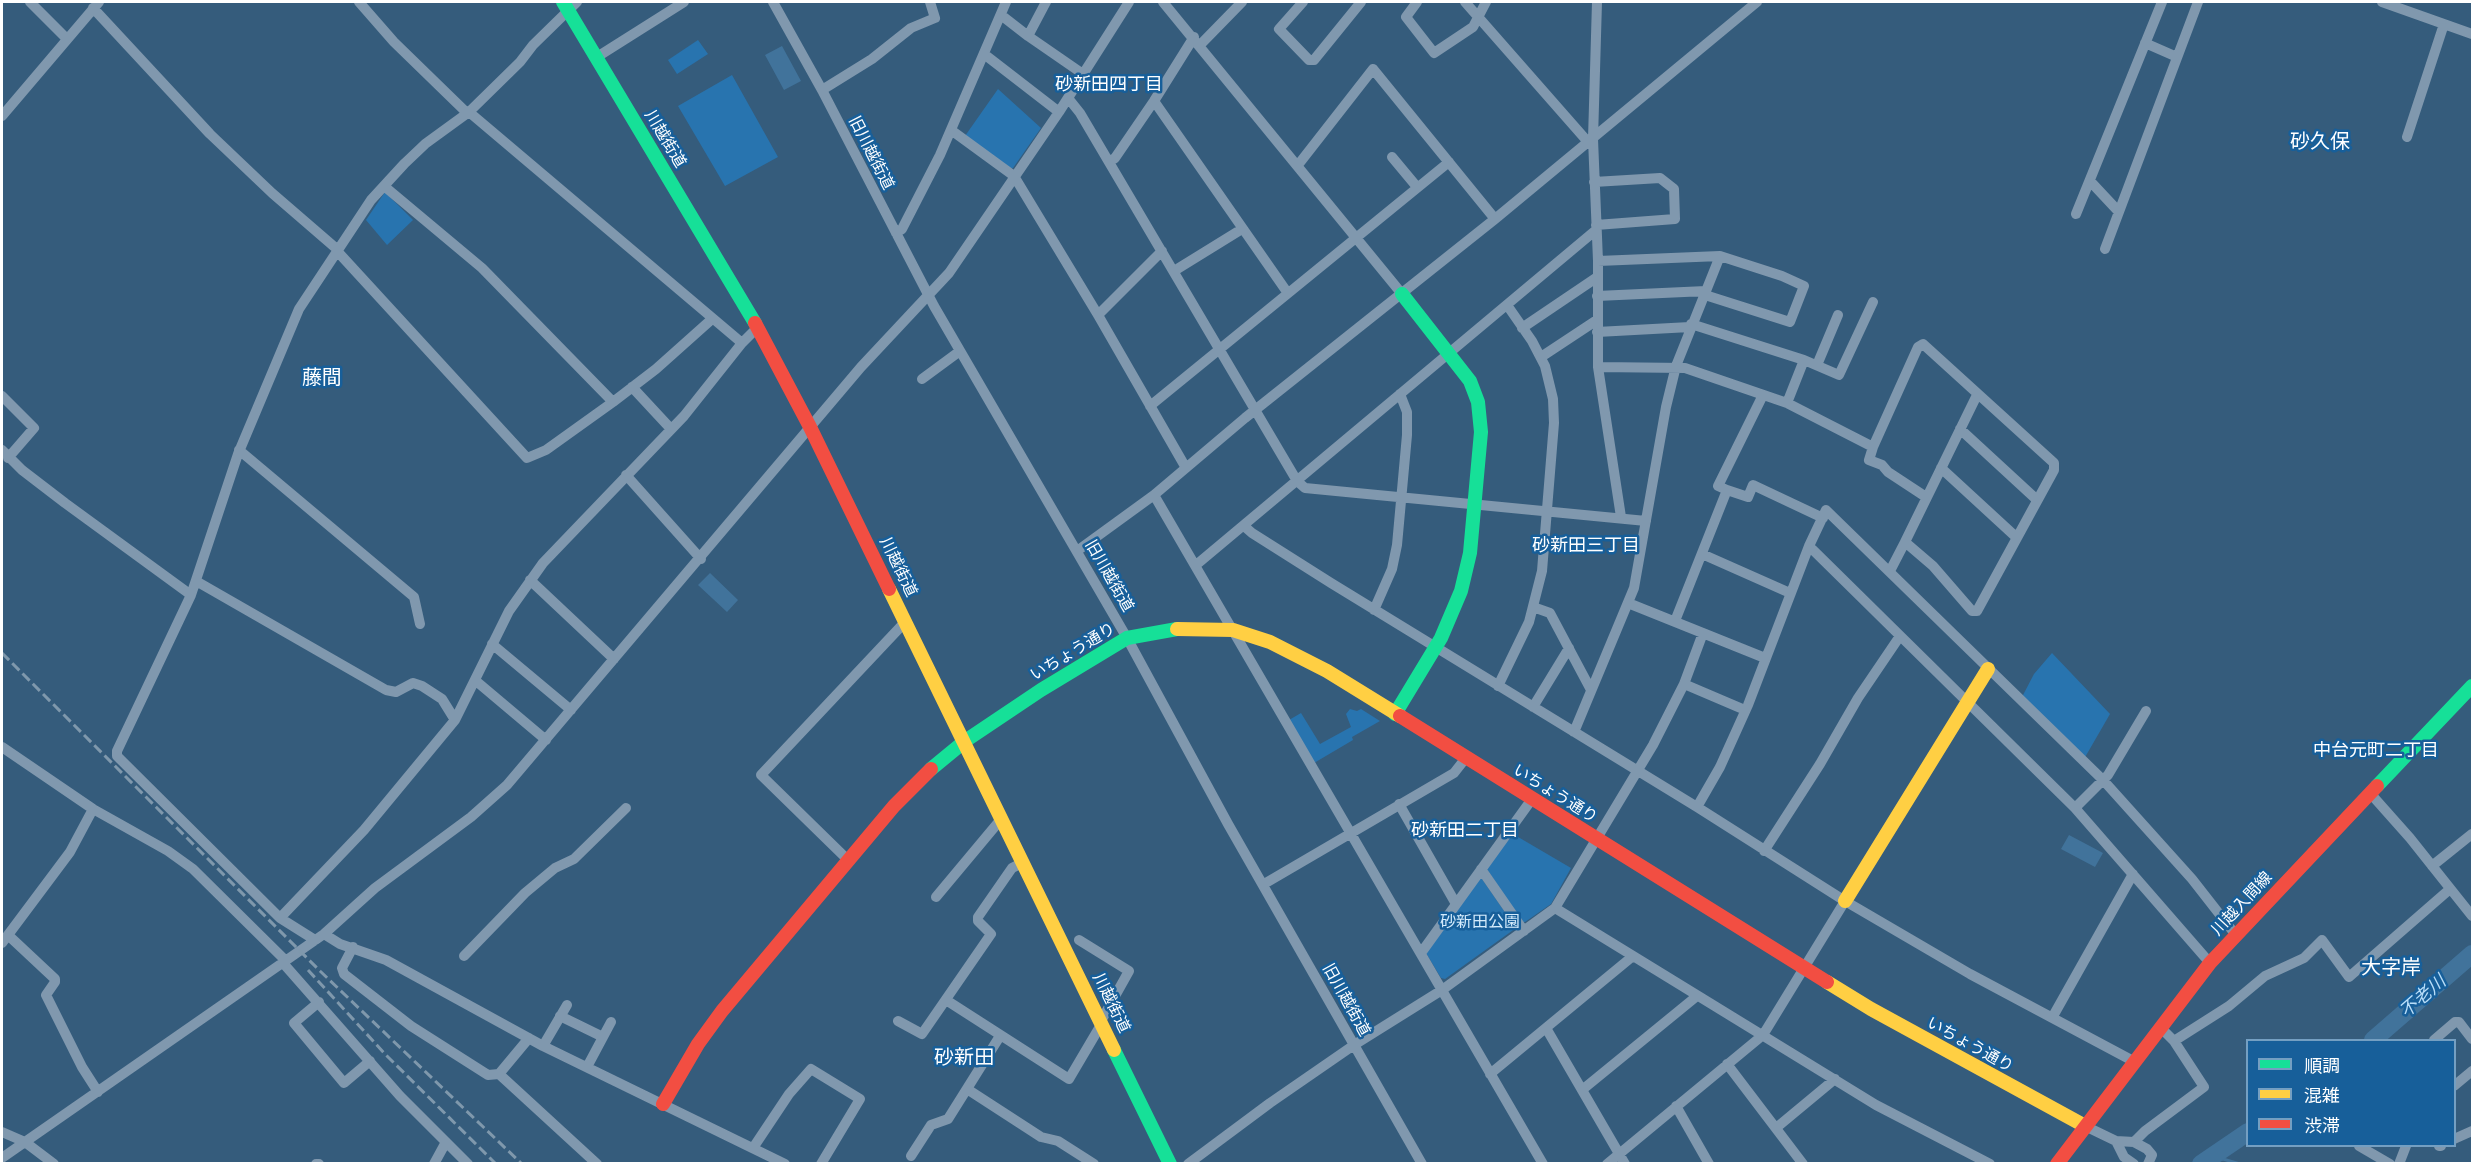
<!DOCTYPE html>
<html>
<head>
<meta charset="utf-8">
<style>
  body { margin:0 }
  #map { position:relative; width:2474px; height:1165px; overflow:hidden; background:#355c7c; font-family:"Noto Sans","Noto Sans JP",sans-serif }
  canvas { display:block }
  .frame { position:absolute; inset:0; border:3px solid #fff; pointer-events:none }
  .legend { position:absolute; left:2246px; top:1039px; width:210px; height:108px; box-sizing:border-box; background:#175f9a; border:2px solid #749fc2; margin:0; padding:8px 10px; list-style:none; font-size:18px; color:#fff }
  .legend li { display:flex; align-items:center; gap:12px; height:30px }
  .legend b { width:30px; border:2px solid #749fc2 }
</style>
</head>
<body>
<div id="map">
<canvas width="2474" height="1165"></canvas>
<div class="frame"></div>
<ul class="legend">
<li><b style="height:8px;background:#16e098"></b>順調</li>
<li><b style="height:8px;background:#ffcf43"></b>混雑</li>
<li><b style="height:8px;background:#f24e42"></b>渋滞</li>
</ul>
</div>
<script>
const c = document.querySelector('canvas').getContext('2d');
c.lineJoin = 'round';
function fillPath(path, color) {
  c.fillStyle = color;
  c.fill(path, 'evenodd');
}
function toPath(rows) {
  const path = new Path2D();
  for (const r of rows) {
    path.moveTo(r[0], r[1]);
    for (let i = 2; i < r.length; i += 2) path.lineTo(r[i], r[i + 1]);
  }
  return path;
}
function strokePath(path, color, width, dash) {
  c.strokeStyle = color;
  c.lineWidth = width;
  c.lineCap = dash ? 'butt' : 'round';
  c.setLineDash(dash || []);
  c.stroke(path);
}
function drawText(font, color, halo, rows, align = 'center') {
  c.font = font + ' "Noto Sans","Noto Sans JP",sans-serif';
  c.lineWidth = 5;
  c.setLineDash([]);
  c.textBaseline = 'middle';
  c.strokeStyle = halo;
  c.fillStyle = color;
  for (const [text, x, y, turn = 0] of rows) {
    c.save();
    c.translate(x, y);
    c.rotate((+turn || 0) * Math.PI / 180);
    c.textAlign = isNaN(turn) ? turn : align;
    if (halo) c.strokeText(text, 0, 0);
    c.fillText(text, 0, 0);
    c.restore();
  }
}
fillPath(toPath([
  [698,40,708,54,677,74,668,60],
  [732,75,778,157,725,186,678,106],
  [998,89,1041,128,1013,168,1009,169,965,136],
  [385,192,413,220,387,245,366,220],
  [2052,653,2110,714,2084,759,2022,697,2034,674],
  [1350,709,1357,711,1361,709,1380,721,1352,737,1353,740,1314,763,1289,720,1301,713,1320,744,1351,727,1346,714],
  [1513,834,1571,868,1551,904,1525,922,1522,922,1486,868],
  [1479,879,1482,879,1516,928,1445,979,1441,978,1426,953]
]), '#2874af');
fillPath(toPath([
  [782,46,801,81,784,90,765,55],
  [710,573,738,600,727,612,698,585],
  [2069,835,2103,853,2095,867,2061,849]
]), '#41739b');
strokePath(toPath([
  [2208,1164,2223,1159,2240,1164]
]), '#41739b', 3);
strokePath(toPath([
  [2373,1040,2472,954],
  [2201,1164,2248,1132]
]), '#41739b', 18);
strokePath(toPath([
  [30,2,67,39],
  [359,2,394,42,467,113],
  [773,2,822,90,934,306,1127,638,1228,824,1422,1164],
  [1163,2,1402,294],
  [1303,2,1279,29,1309,60,1314,60,1361,2],
  [1417,2,1406,17,1434,53,1473,27,1486,2],
  [1465,2,1588,142],
  [1597,2,1593,139,1598,261,1598,367,1621,517],
  [2382,2,2472,34],
  [93,8,210,134,272,193,338,250],
  [1001,15,1028,36,1046,2],
  [1028,36,1083,74],
  [2145,43,2177,57],
  [1200,45,1242,2],
  [984,54,1059,112],
  [597,57,684,2],
  [822,90,872,59,911,28,935,18,930,2],
  [1068,98,1080,113,1297,481,1305,488,1646,521],
  [1154,101,1287,292],
  [469,112,742,343],
  [2,116,99,2],
  [951,130,1014,176,1098,315,1186,468],
  [2407,137,2444,24],
  [1392,157,1417,187],
  [1109,162,1115,158,1154,101,1194,37],
  [1298,165,1373,69,1495,219],
  [2090,181,2119,212],
  [1594,182,1660,178,1674,189,1675,219,1596,225],
  [384,186,482,268,613,402],
  [2076,214,2162,2],
  [896,233,902,229,940,155,1006,2],
  [2105,249,2198,2],
  [337,251,527,458,546,450,613,402,656,369,712,319],
  [1598,261,1720,256,1782,276,1804,286,1790,322,1705,295],
  [1174,271,1242,229],
  [1597,296,1706,291],
  [1098,315,1162,251],
  [1691,324,1804,360,1787,403],
  [1522,328,1596,278],
  [1597,332,1690,327],
  [1541,357,1597,320],
  [1804,360,1839,375,1873,302],
  [1817,365,1838,315],
  [1598,367,1685,368,1787,403,1873,447,1918,347,1923,344,2054,463,2054,470,1977,611,1972,611,1933,566,1905,542,1977,395],
  [922,379,960,351],
  [632,387,671,429],
  [2,396,34,428,8,458],
  [1150,406,1449,162],
  [1960,429,2036,499],
  [1873,447,1869,460,1882,465,1888,472,1926,497],
  [2,450,22,470,65,503,191,595],
  [239,450,414,597,420,624],
  [1941,468,2016,537],
  [626,475,701,559],
  [1727,490,1748,497,1753,485,1823,518],
  [1154,495,1543,1164],
  [1244,526,1252,533,1331,583,1697,807,1845,901,1970,974,2135,1062],
  [1809,546,2075,808,2210,963],
  [1077,551,1154,495,1245,418,1495,219,1757,2],
  [1702,554,1790,593],
  [1196,565,1596,230],
  [1890,571,1905,542],
  [530,580,614,659],
  [196,581,386,690,396,692,413,683,422,686,442,699,455,720],
  [1628,603,1765,658],
  [1533,607,1550,613,1591,690],
  [1374,610,1392,569,1397,545,1407,435,1407,412,1400,394],
  [1675,621,1727,490,1718,486,1763,395],
  [492,644,571,710],
  [476,681,546,740],
  [1684,684,1745,710],
  [1498,686,1529,622,1542,571,1554,423,1553,399,1545,366,1532,341,1507,305],
  [1533,707,1569,648],
  [1574,732,1634,588,1666,407,1676,366,1720,256],
  [2,747,93,809,168,851,193,869,286,961],
  [2370,793,2410,838,2472,916],
  [1399,804,1456,904],
  [1697,807,1720,767,1748,705,1809,546,1826,510,2103,780,2192,879,2235,934],
  [2075,808,2108,775,2146,711],
  [1764,851,1820,764,1858,698,1900,636],
  [849,861,761,775,906,621],
  [2432,866,2472,834],
  [1481,869,1524,931],
  [1264,884,1454,773,1465,759],
  [936,897,1002,818],
  [1555,908,1876,1105,1990,1164],
  [280,918,364,830,455,720,509,611,543,563,684,416,742,343,758,327],
  [324,934,340,944,386,960,543,1046,785,1164],
  [8,935,55,979,55,982,46,995,82,1067,98,1092],
  [315,940,280,918,117,756,117,751,191,595,238,454,299,309,371,200,405,163,425,144,469,112,520,62,533,45,577,2],
  [1079,940,1129,971,1101,1021],
  [2,943,70,852,93,809],
  [353,947,342,968,344,974,411,1026,488,1075,499,1074,529,1038],
  [1421,953,1532,799],
  [464,956,525,893,555,868,574,859,626,808],
  [283,963,400,1096,468,1164],
  [946,1000,1069,1079,1102,1023],
  [319,1002,294,1023,344,1083,370,1061],
  [560,1016,603,1037],
  [2052,1018,2133,874],
  [898,1021,922,1034,991,934,978,921,978,917,1012,868,1024,862],
  [1546,1028,1625,1164],
  [2434,1040,2455,1022,2459,1022,2472,1039],
  [2174,1041,2229,1006,2265,976,2304,958,2322,940,2349,977,2450,889],
  [543,1046,567,1005],
  [1727,1064,1803,1164],
  [587,1067,611,1022],
  [499,1074,597,1164],
  [1490,1074,1633,956],
  [2454,1086,2472,1071],
  [967,1089,1041,1137,1058,1141,1094,1164],
  [1582,1090,1697,996],
  [1676,1106,1709,1164],
  [2085,1126,2116,1141,2134,1142,2147,1149,2152,1155,2148,1164],
  [1776,1128,1835,1079],
  [2,1132,25,1142,54,1164],
  [2454,1139,2472,1131],
  [2116,1141,2124,1157,2134,1164],
  [2134,1142,2145,1131,2204,1087,2174,1041,2161,1028],
  [2359,1146,2390,1164],
  [2439,1146,2441,1146],
  [753,1148,789,1094,811,1069,860,1099,821,1164],
  [911,1156,931,1125,948,1119,1000,1036],
  [2,1158,324,934,375,888,471,817,507,785,861,367,949,273,1059,112,1129,2],
  [316,1164,319,1164],
  [434,1164,446,1142],
  [1188,1164,1270,1103,1354,1045,1442,990,1555,908,1653,745,1684,684,1703,633],
  [1607,1164,1763,1035,1845,901],
  [2399,1164,2406,1146]
]), '#8098ae', 10);
strokePath(toPath([
  [563,2,755,323],
  [1395,714,1441,638,1461,591,1470,553,1481,432,1478,402,1470,381,1402,294],
  [931,769,965,741,1041,690,1127,638,1177,629],
  [2377,786,2472,686],
  [1114,1050,1170,1164]
]), '#16e098', 14);
strokePath(toPath([
  [889,589,1114,1050],
  [1177,629,1233,630,1270,642,1327,671,1400,716],
  [1845,901,1988,669],
  [1827,982,1871,1009,2085,1126]
]), '#ffcf43', 14);
strokePath(toPath([
  [755,323,810,427,889,589],
  [1400,716,1827,982],
  [663,1104,698,1044,722,1011,894,806,931,769],
  [2057,1164,2210,963,2377,786]
]), '#f24e42', 14);
strokePath(toPath([
  [2,653,320,971,522,1164],
  [308,970,385,1054,496,1164]
]), '#7f98ac', 3, [10, 4.5]);
drawText('16px', '#fff', '#175f9a', [
  ["川越街道",665,139,59],
  ["旧川越街道",871,153,63],
  ["川越街道",898,567,64],
  ["旧川越街道",1109,576,60],
  ["いちょう通り",1073,652,-31],
  ["いちょう通り",1555,794,32],
  ["川越入間線",2242,904,-47],
  ["旧川越街道",1346,1000,61],
  ["川越街道",1111,1003,64],
  ["いちょう通り",1970,1045,29]
]);
drawText('16px', '#d4ebfc', '#175f9a', [
  ["砂新田公園",1480,922]
]);
drawText('18px', '#fff', '#175f9a', [
  ["砂新田四丁目",1109,85],
  ["砂新田三丁目",1586,546],
  ["中台元町二丁目",2376,751],
  ["砂新田二丁目",1465,831]
]);
drawText('italic 18px', '#b8ddf8', '#175f9a', [
  ["不老川",2423,997,-41]
]);
drawText('20px', '#fff', '#175f9a', [
  ["砂久保",2320,142],
  ["藤間",322,378],
  ["大字岸",2391,968],
  ["砂新田",964,1058]
]);
</script>
</body>
</html>
